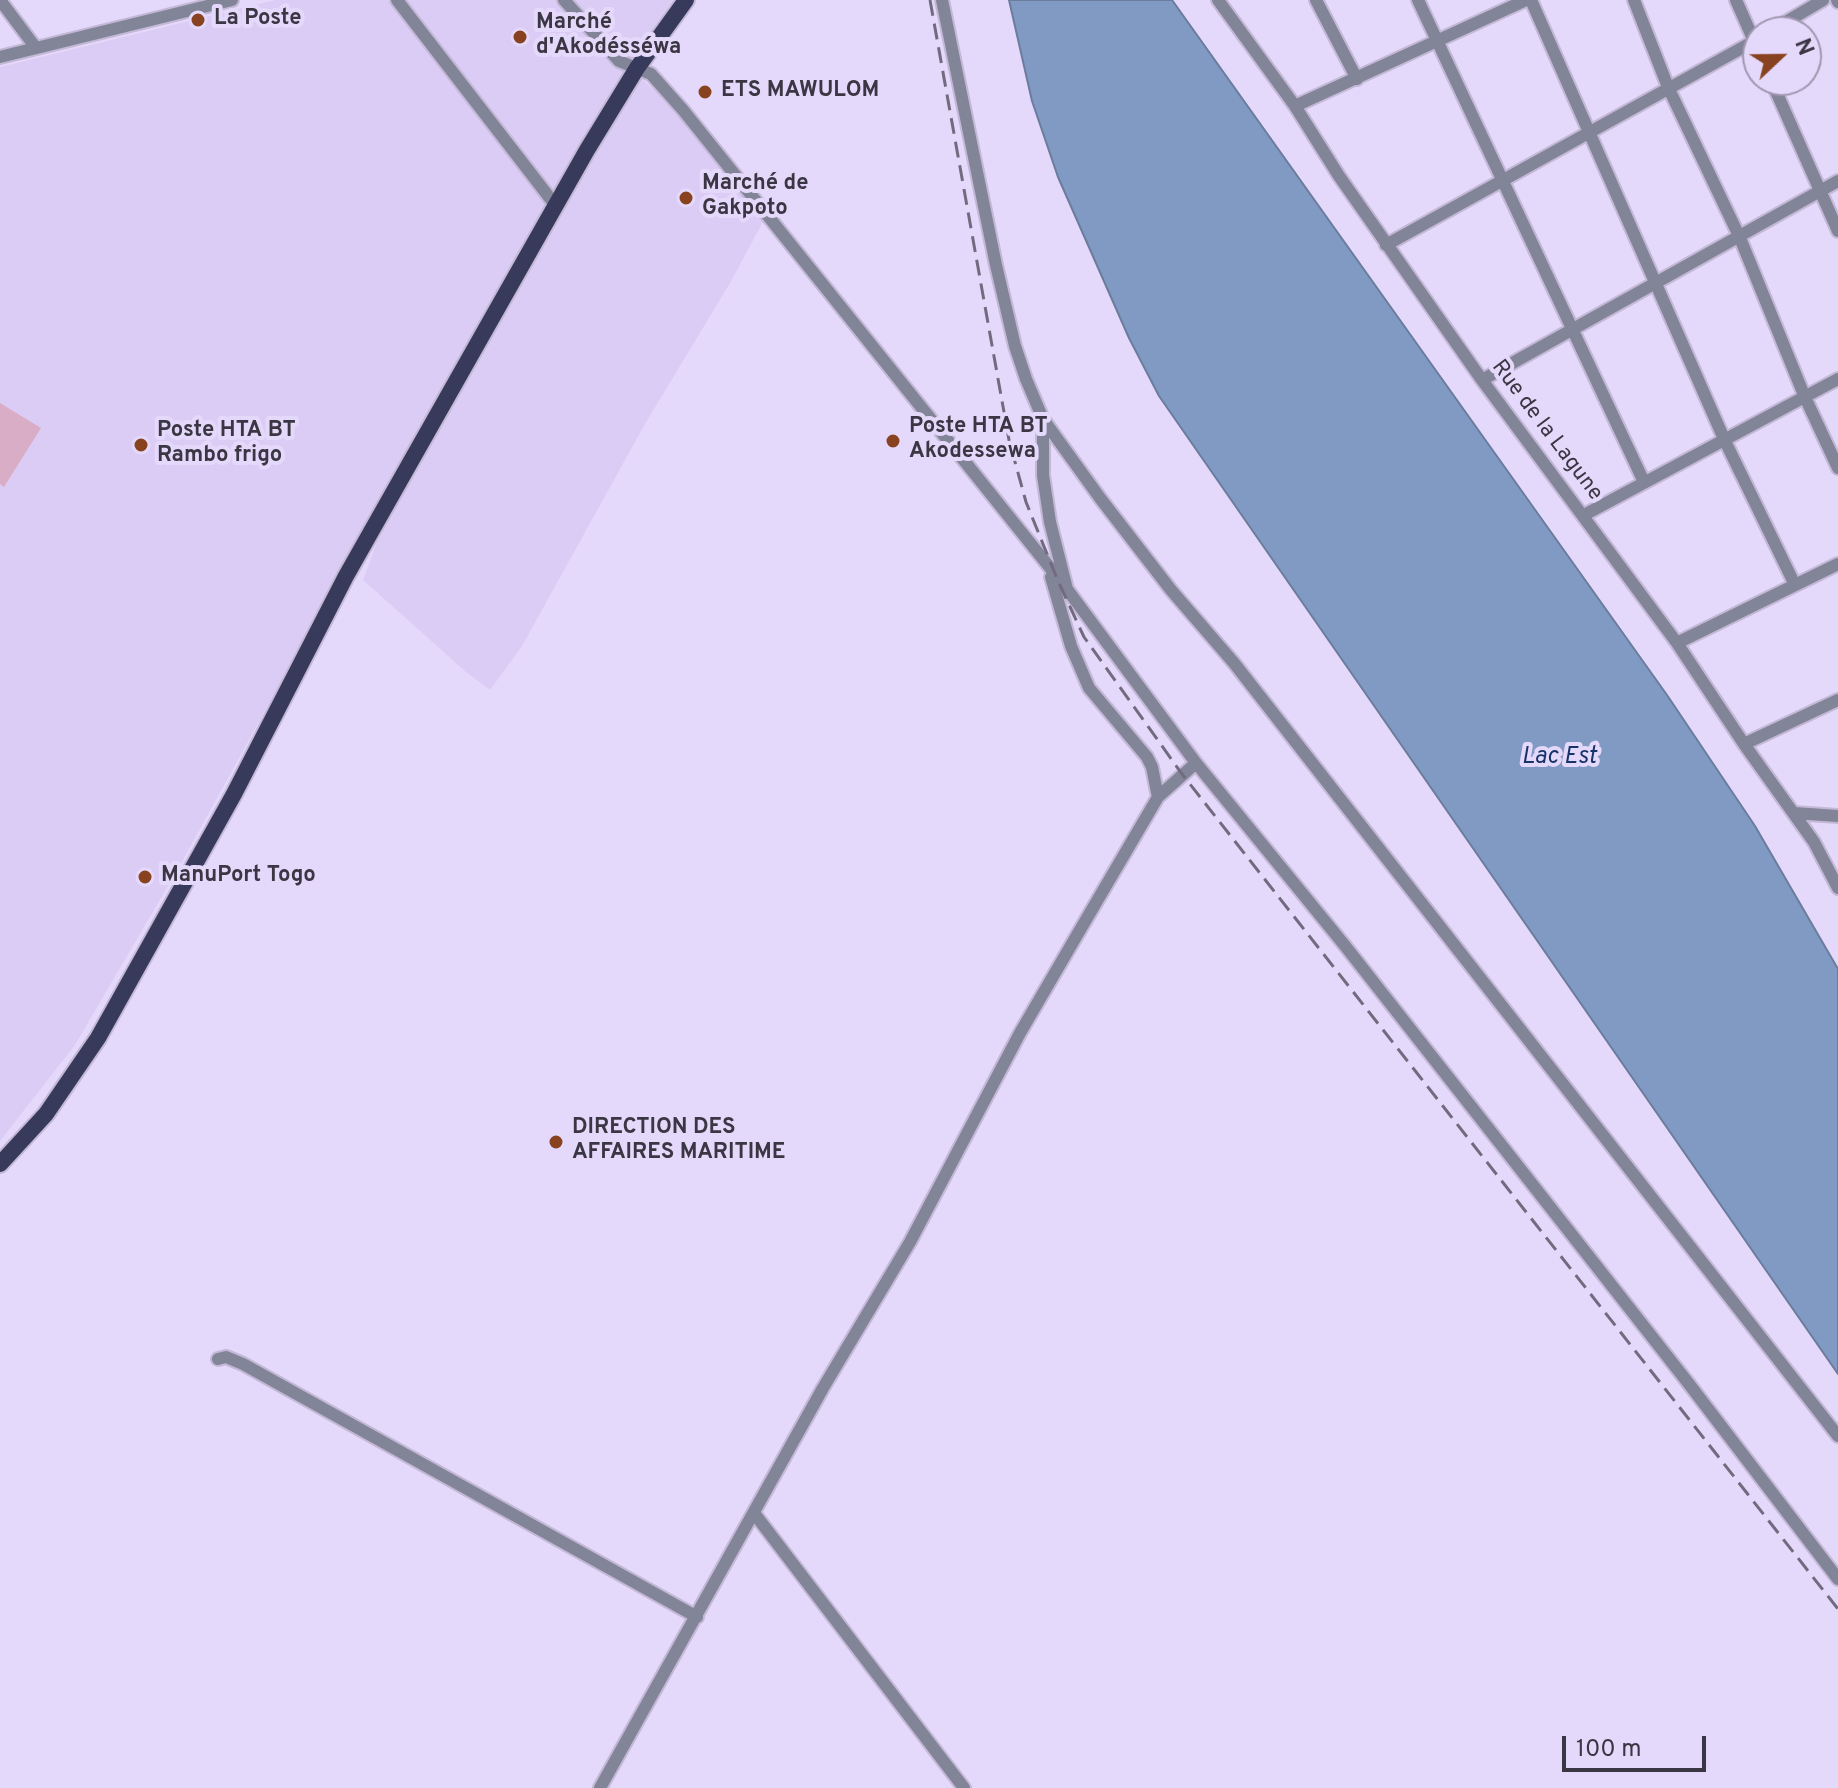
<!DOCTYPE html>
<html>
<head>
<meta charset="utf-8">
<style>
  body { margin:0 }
  #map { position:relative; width:1838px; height:1788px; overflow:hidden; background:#e5d9fb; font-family:Overpass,sans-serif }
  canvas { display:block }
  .north { position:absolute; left:1742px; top:16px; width:80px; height:80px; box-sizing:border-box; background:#e5d9fb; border:2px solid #a198b1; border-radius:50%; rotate:68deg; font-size:22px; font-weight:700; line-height:32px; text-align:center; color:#3b3643 }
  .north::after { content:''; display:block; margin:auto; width:28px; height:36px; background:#894220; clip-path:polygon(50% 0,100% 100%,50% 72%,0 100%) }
  .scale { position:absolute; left:1562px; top:1736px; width:144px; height:36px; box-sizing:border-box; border:4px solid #3b3643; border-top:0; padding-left:10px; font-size:24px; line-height:28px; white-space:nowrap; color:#3b3643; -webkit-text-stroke:6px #e5d9fb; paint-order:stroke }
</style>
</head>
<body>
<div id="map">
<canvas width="1838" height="1788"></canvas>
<div class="north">N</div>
<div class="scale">100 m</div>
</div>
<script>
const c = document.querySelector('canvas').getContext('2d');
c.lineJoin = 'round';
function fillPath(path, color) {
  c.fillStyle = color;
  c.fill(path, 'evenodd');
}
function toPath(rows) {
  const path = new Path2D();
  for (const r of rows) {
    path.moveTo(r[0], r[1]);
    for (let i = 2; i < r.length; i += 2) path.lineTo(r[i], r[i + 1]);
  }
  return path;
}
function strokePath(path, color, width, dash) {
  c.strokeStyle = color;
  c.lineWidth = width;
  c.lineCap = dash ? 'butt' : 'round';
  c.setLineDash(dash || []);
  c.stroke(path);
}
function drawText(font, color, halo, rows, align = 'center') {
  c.font = font + ' Overpass,sans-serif';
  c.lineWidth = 8;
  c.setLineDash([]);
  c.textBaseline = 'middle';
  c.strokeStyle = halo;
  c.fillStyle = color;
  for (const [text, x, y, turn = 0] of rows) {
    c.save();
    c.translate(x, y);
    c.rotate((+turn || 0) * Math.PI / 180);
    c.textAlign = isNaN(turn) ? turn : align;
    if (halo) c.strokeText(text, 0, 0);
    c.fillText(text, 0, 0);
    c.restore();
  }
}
fillPath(toPath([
  [275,0,673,0,644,42,453,370,178,869,75,1045,0,1141,0,67],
  [639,77,674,106,765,218,730,283,645,424,522,646,490,690,466,672,363,580,377,542,450,408]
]), '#dbccf5');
fillPath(toPath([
  [0,403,41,428,4,487,0,484]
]), '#d9adc6');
const water = toPath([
  [1009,0,1172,0,1667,695,1755,826,1838,969,1838,1374,1159,396,1129,338,1058,177,1032,101,1009,0]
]);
fillPath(water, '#819ac3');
strokePath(water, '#6c7c9d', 2);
const minor = toPath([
  [0,0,36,48],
  [397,0,556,206],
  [564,0,619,61,651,74,683,110,1067,589,1196,763,1346,947,1689,1384,1838,1579],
  [942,0,996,265,1015,346,1026,379,1043,419,1100,498,1171,590,1234,663,1838,1436],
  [1218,0,1295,106,1339,176,1482,380,1677,643,1744,744,1814,842,1838,888],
  [1316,0,1357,79],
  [1418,0,1644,482],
  [1531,0,1725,441,1795,585],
  [1634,0,1668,87,1740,238,1804,395,1838,468],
  [1736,0,1758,50],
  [1837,0,1838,2],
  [1769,32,1823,0],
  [0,57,232,0],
  [1771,80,1838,231],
  [1295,106,1526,0],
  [1386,245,1758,39],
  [1482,380,1838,181],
  [1043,419,1043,475,1050,522,1067,589],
  [1584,515,1838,379],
  [1051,577,1071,646,1089,688,1147,757,1152,767,1158,797],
  [1677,643,1838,564],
  [1744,744,1838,700],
  [1794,813,1838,816],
  [218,1359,226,1357,243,1364,697,1617],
  [754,1513,964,1788],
  [600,1788,823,1388,910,1242,1020,1033,1080,930,1158,797,1196,763]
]);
const major = toPath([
  [0,1164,46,1114,98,1038,234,794,346,576,587,150,637,68,686,0]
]);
strokePath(minor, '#c3b8d6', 16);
strokePath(major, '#c3b8d6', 20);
strokePath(minor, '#828498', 12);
strokePath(major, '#383a5b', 16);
strokePath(toPath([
  [930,0,1009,440,1026,502,1058,581,1084,637,1182,774,1838,1609]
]), '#726b7f', 3, [16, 8]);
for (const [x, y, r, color] of [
  [198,20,8,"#894220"],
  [520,37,8,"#894220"],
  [705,92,8,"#894220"],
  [686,198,8,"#894220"],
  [893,441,8,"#894220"],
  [141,445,8,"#894220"],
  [145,877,8,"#894220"],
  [556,1142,8,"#894220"]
]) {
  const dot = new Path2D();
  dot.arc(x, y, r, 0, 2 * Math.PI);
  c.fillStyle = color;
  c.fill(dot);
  strokePath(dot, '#e5d9fb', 3);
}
drawText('bold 22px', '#3b3643', '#e5d9fb', [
  ["La Poste",214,20],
  ["Marché",536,24],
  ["d'Akodésséwa",536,49],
  ["ETS MAWULOM",721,92],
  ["Marché de",702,185],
  ["Gakpoto",702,210],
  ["Poste HTA BT",909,428],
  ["Akodessewa",909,453],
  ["Poste HTA BT",157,432],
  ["Rambo frigo",157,457],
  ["ManuPort Togo",161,877],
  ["DIRECTION DES",572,1129],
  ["AFFAIRES MARITIME",572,1154]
], 'left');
drawText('22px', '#3b3643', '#e5d9fb', [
  ["Rue de la Lagune",1546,431,53]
]);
drawText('italic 24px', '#173468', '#e5d9fb', [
  ["Lac Est",1559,758]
]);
</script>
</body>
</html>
